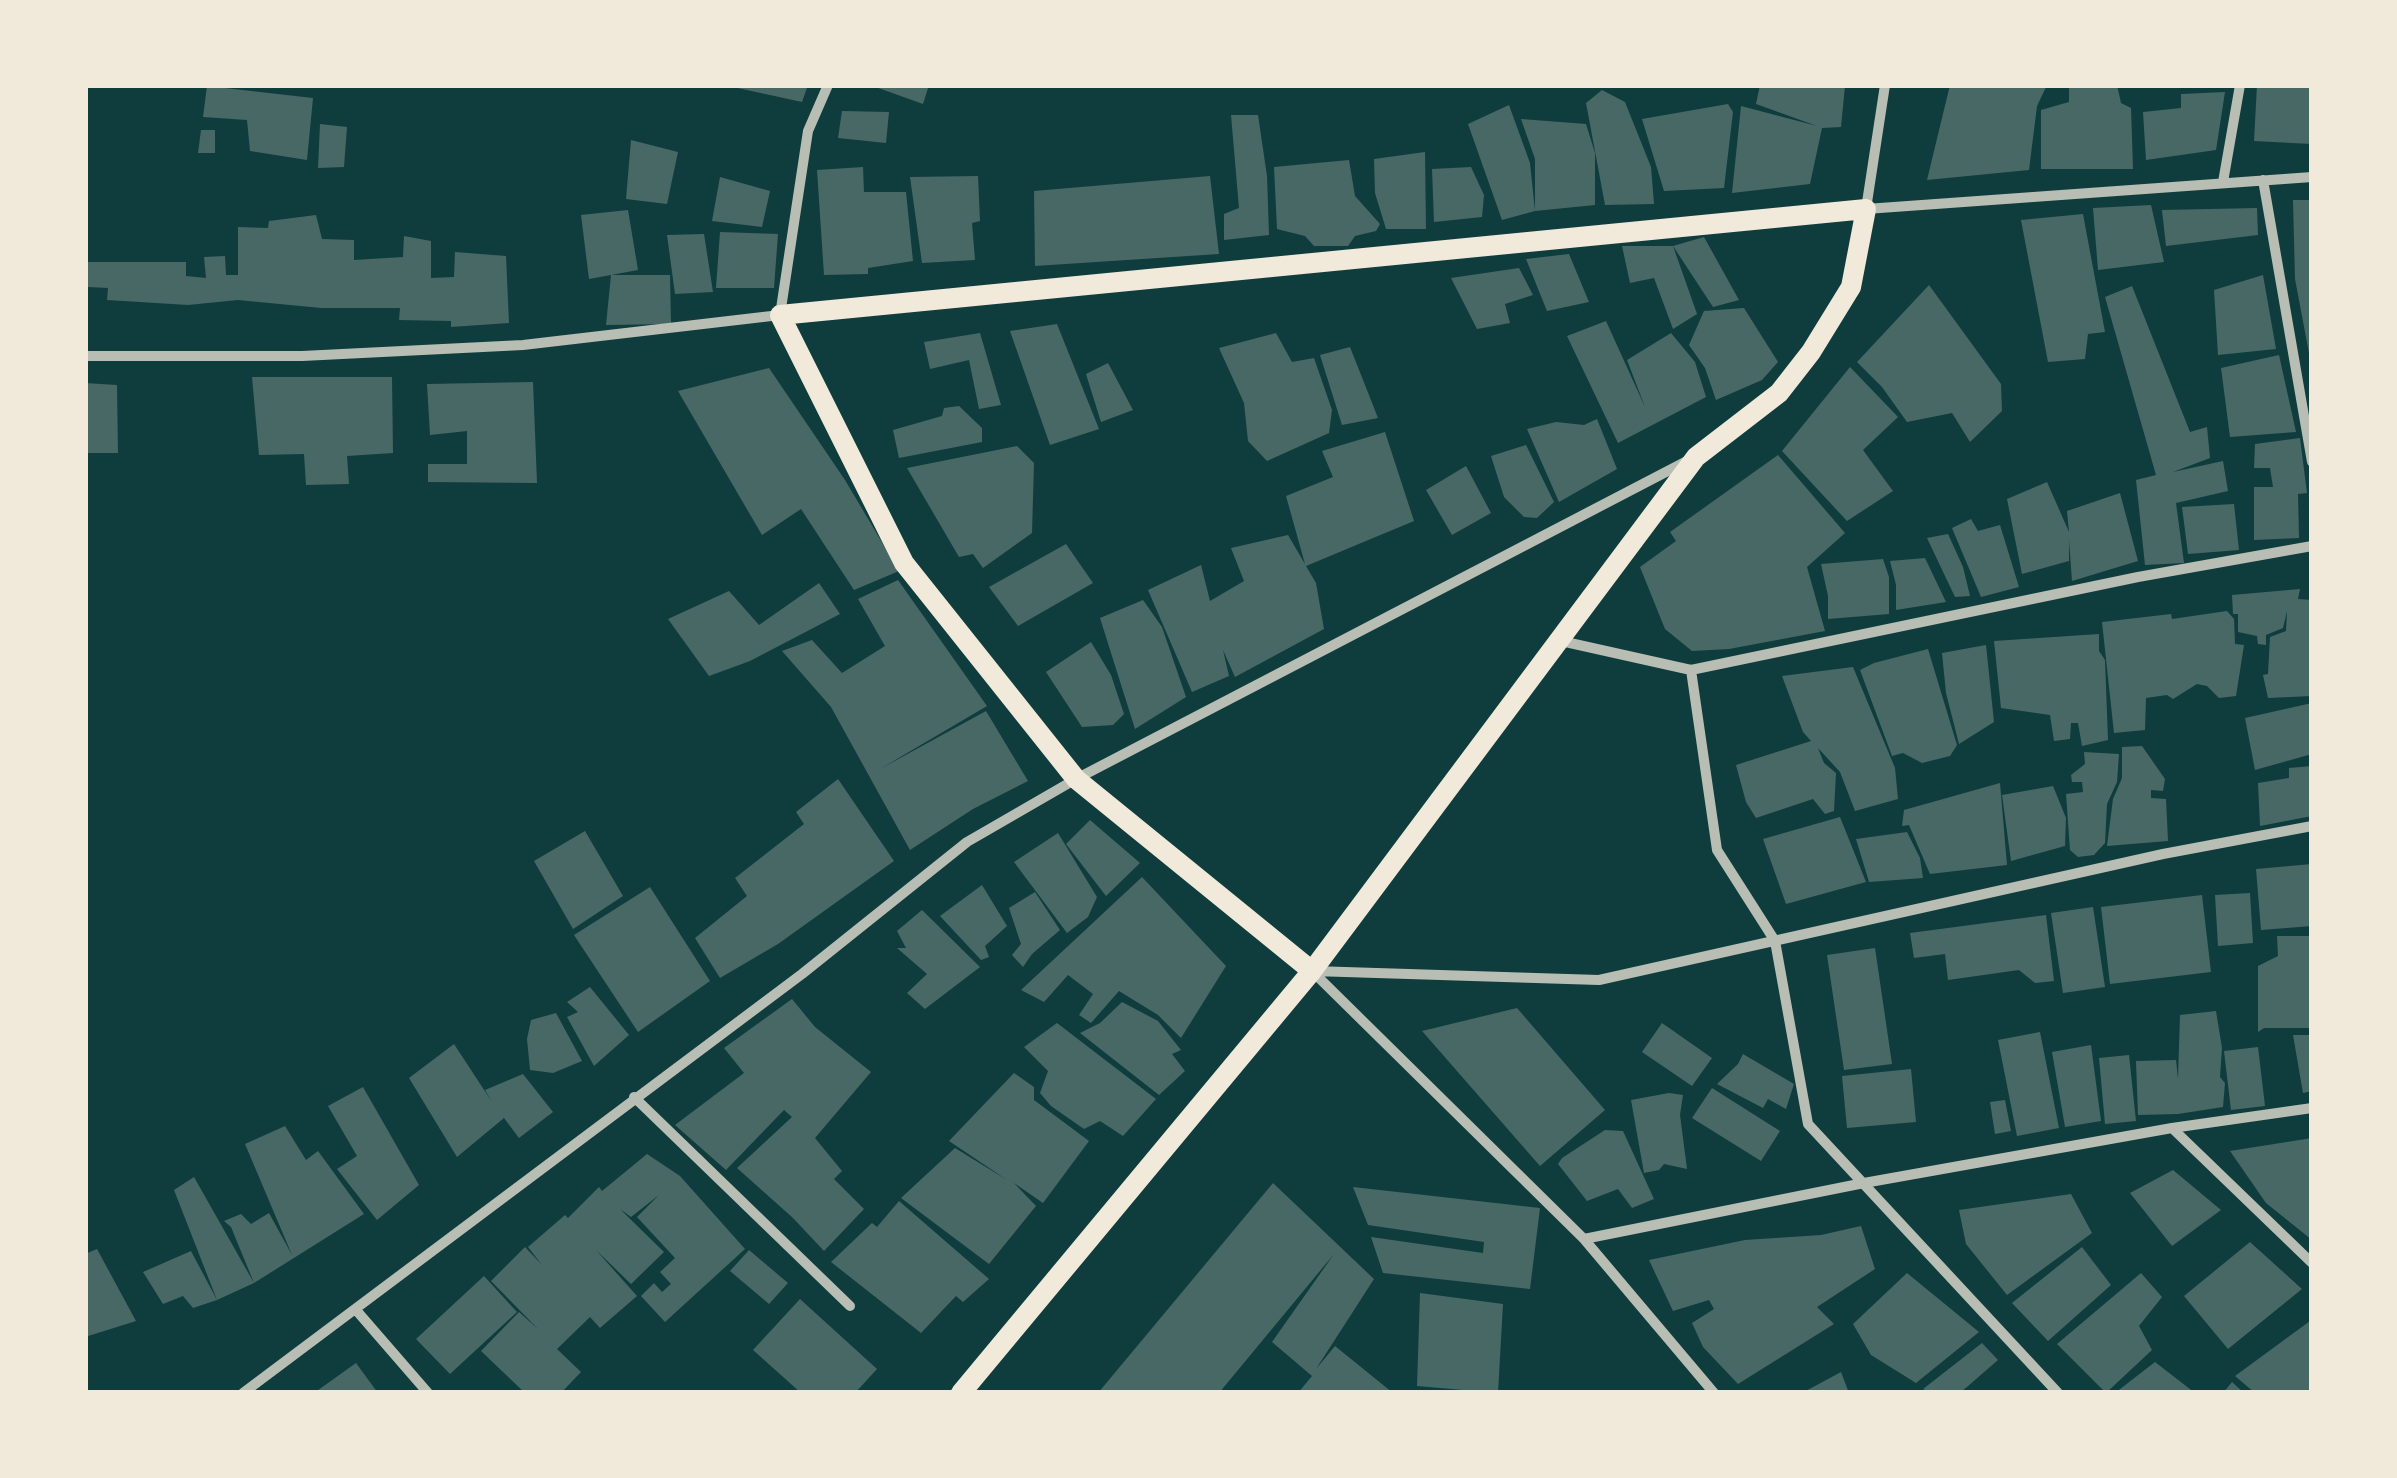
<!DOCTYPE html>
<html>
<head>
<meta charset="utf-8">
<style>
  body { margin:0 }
  #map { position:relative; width:2397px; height:1478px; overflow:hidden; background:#0f3d3e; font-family:"PT Sans Narrow",sans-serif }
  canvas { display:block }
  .frame { position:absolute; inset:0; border:88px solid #f1e9da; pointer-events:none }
</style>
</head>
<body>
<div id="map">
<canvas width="2397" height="1478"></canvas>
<div class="frame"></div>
</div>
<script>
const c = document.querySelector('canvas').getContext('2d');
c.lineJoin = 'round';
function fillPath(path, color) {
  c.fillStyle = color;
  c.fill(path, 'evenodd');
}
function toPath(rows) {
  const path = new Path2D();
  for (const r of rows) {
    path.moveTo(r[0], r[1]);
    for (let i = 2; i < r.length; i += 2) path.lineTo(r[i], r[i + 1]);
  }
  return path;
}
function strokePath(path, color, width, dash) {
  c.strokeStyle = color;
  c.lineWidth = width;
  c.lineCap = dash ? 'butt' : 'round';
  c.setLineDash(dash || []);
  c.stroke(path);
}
fillPath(toPath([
  [724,85,808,85,802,102],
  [870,85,929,85,923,104],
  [1760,85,1845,86,1841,127,1822,128,1810,184,1732,193,1741,106,1817,126,1756,104],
  [1950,85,2047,85,2037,106,2029,170,1927,180],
  [2069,85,2117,85,2121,103,2131,108,2133,169,2041,169,2041,110,2069,102],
  [2257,85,2309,85,2311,144,2254,141],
  [207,86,313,98,307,160,250,151,247,120,203,117],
  [1602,90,1625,102,1651,167,1654,204,1605,205,1586,103],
  [2225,92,2216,150,2146,160,2143,112,2181,108,2181,94],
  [1728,104,1733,112,1724,188,1664,191,1642,119],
  [1509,105,1530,163,1535,211,1535,159,1521,119,1586,124,1595,153,1595,205,1535,211,1502,220,1468,124],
  [842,111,889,112,886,143,838,138],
  [1231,115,1258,115,1267,176,1269,235,1224,240,1224,214,1239,208],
  [320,124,347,127,344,167,318,168],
  [201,130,215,130,215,153,198,153],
  [631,140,678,152,667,204,626,199],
  [1425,152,1426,229,1386,229,1375,193,1374,159],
  [1349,160,1355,196,1380,224,1376,231,1355,236,1348,246,1314,246,1305,236,1277,229,1274,167],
  [863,167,864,192,906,192,913,261,868,268,868,274,824,275,817,170],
  [1471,167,1484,195,1482,217,1434,222,1432,169],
  [978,176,980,221,972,223,975,260,922,263,910,177],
  [1210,176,1219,254,1035,266,1034,191],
  [720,177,770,191,762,227,712,221],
  [2293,200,2312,200,2312,369,2295,279],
  [2151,205,2164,262,2098,270,2093,208],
  [2257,208,2258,235,2166,246,2162,210],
  [628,210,638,270,611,275,670,275,671,324,606,325,611,275,589,279,581,215],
  [2083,214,2105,332,2088,334,2085,359,2048,362,2021,220],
  [316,215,322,239,354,240,354,260,403,257,404,236,431,241,431,278,454,277,455,252,506,256,509,323,451,327,451,321,399,320,400,308,321,308,238,300,188,305,107,300,108,288,88,287,88,262,186,262,186,276,206,278,204,257,225,256,226,275,238,275,238,227,268,228,269,221],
  [720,232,778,234,774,288,716,288],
  [704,234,713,292,675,294,667,235],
  [1704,237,1739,300,1713,307,1673,246],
  [1622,246,1673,246,1697,314,1673,329,1654,278,1630,283],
  [1569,254,1589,302,1547,311,1526,259],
  [1519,268,1533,295,1505,304,1510,323,1477,329,1451,278],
  [2263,275,2276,349,2218,355,2214,290],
  [1929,285,2001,384,2002,411,1970,442,1952,413,1907,422,1882,387,1857,362],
  [2132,286,2190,432,2207,427,2210,458,2173,472,2223,461,2228,491,2176,503,2184,563,2145,565,2136,480,2156,475,2105,297],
  [1744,308,1778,362,1762,380,1716,400,1705,368,1689,345,1704,311],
  [1606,321,1645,407,1627,360,1671,333,1695,362,1706,397,1618,443,1567,336],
  [1057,324,1099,429,1050,445,1010,331],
  [980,333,1001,405,979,409,969,360,930,369,924,342],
  [1276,333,1292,362,1314,358,1332,410,1329,433,1267,461,1248,441,1244,403,1219,348],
  [1350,347,1378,418,1342,425,1320,355],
  [2279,355,2296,432,2230,437,2221,368],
  [1108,363,1133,410,1101,422,1086,374],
  [1850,367,1898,417,1863,450,1893,491,1847,521,1782,451],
  [769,368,845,480,899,571,854,590,801,509,762,535,678,391],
  [252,377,392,377,393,453,347,456,349,484,306,485,304,454,259,455],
  [533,382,537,483,428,482,428,464,467,464,467,431,430,435,427,384],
  [85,383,117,385,118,453,85,453],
  [959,406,982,428,982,442,899,458,893,430,942,416,944,408],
  [1597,419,1617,469,1559,502,1527,429,1556,422,1584,425],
  [1385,432,1414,521,1306,566,1316,583,1324,629,1235,677,1223,650,1229,676,1192,692,1148,590,1201,565,1210,601,1244,581,1231,548,1288,535,1305,564,1286,496,1333,477,1322,451],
  [2300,438,2307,493,2298,494,2299,538,2254,540,2254,487,2273,487,2270,468,2254,468,2255,444],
  [1526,445,1554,502,1537,518,1524,517,1504,497,1491,456],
  [1017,446,1034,463,1032,533,983,568,973,554,959,557,907,468],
  [1778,455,1845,533,1807,567,1825,631,1729,649,1692,651,1665,629,1640,567,1676,541,1670,532],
  [1466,466,1491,513,1452,535,1426,490],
  [2047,482,2069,532,2067,511,2120,493,2138,561,2072,581,2069,540,2069,561,2022,574,2007,499],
  [2234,504,2239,550,2188,554,2182,507],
  [1971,519,1978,531,2000,525,2019,587,1981,597,1952,528],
  [1948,534,1963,567,1970,596,1955,597,1927,538],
  [1066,544,1093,583,1018,626,989,587],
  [1925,558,1946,602,1896,610,1896,585,1890,561],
  [1883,559,1889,577,1889,614,1828,619,1828,596,1821,564],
  [898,580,987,706,880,769,986,711,1028,781,973,809,910,850,831,707,782,651,812,640,842,673,885,646,858,599],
  [819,583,840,614,750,661,709,676,668,619,729,591,759,625],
  [2300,589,2298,599,2312,600,2312,696,2268,698,2263,675,2268,674,2270,637,2286,631,2287,611,2283,628,2266,635,2266,645,2258,644,2257,636,2238,632,2238,614,2233,614,2232,595],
  [1143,600,1162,627,1186,697,1135,729,1100,618],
  [2227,611,2234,619,2235,644,2244,645,2236,696,2219,698,2207,686,2197,684,2173,699,2167,695,2146,698,2145,730,2114,733,2102,622,2171,614,2172,619],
  [2099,634,2099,651,2105,660,2108,740,2082,746,2078,723,2071,723,2070,739,2054,741,2050,715,2001,708,1994,641],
  [1091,642,1111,675,1124,714,1113,725,1082,727,1046,672],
  [1986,645,1994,722,1959,744,1946,693,1942,653],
  [1928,649,1957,745,1950,756,1922,763,1903,753,1892,756,1860,670,1874,663],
  [1853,667,1895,768,1898,799,1855,811,1840,772,1818,748,1824,763,1836,773,1834,811,1825,814,1813,799,1756,818,1746,802,1736,765,1811,741,1803,732,1782,676],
  [2312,703,2312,754,2255,770,2245,718],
  [2142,746,2165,779,2163,791,2151,790,2151,798,2166,799,2168,841,2107,846,2113,799,2122,778,2122,747],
  [2084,752,2119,754,2117,782,2107,804,2105,843,2094,855,2078,857,2070,850,2066,794,2083,792,2082,782,2072,782,2071,775,2085,764],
  [2312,766,2312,816,2260,826,2258,783,2289,778,2289,768],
  [838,779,894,861,778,944,720,978,695,938,747,896,735,878,804,824,796,812],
  [2000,783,2007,865,1930,874,1909,825,1902,826,1904,810],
  [2053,786,2066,818,2065,846,2011,861,2002,795],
  [1840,817,1866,882,1786,904,1763,839],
  [1090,820,1140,863,1106,896,1066,844],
  [585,831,623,896,573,929,534,861],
  [1907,832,1920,858,1923,878,1869,882,1856,839],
  [1058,833,1097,897,1088,917,1067,933,1014,862],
  [2312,864,2312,926,2261,930,2256,869],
  [1142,877,1226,966,1181,1038,1158,1015,1119,991,1091,1023,1079,1015,1093,994,1068,975,1044,1002,1021,990],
  [982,885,1007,926,985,946,989,957,981,960,940,916],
  [650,887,710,981,638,1032,574,935],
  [1035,892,1060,930,1032,954,1023,967,1012,955,1021,944,1009,908],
  [2250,893,2253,943,2218,946,2215,895],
  [2202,895,2211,972,2110,984,2101,907],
  [2093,907,2105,987,2063,993,2051,913],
  [922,910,980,967,925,1009,907,993,927,974,897,948,906,948,897,931],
  [2046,915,2054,981,2035,983,2019,970,1948,980,1945,954,1914,958,1910,933],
  [2277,936,2312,936,2312,1028,2264,1028,2258,1032,2258,966,2278,956],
  [1875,948,1892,1064,1844,1070,1827,955],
  [590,987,629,1035,594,1066,567,1017,578,1012,567,1002],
  [792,999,815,1027,871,1072,815,1138,842,1171,834,1179,864,1209,824,1251,793,1218,737,1168,792,1117,784,1110,726,1170,675,1125,744,1073,724,1048],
  [1122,1002,1158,1021,1181,1050,1172,1054,1185,1071,1159,1095,1080,1033,1100,1023],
  [1517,1008,1605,1110,1540,1166,1422,1031],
  [2216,1011,2222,1048,2220,1077,2225,1083,2223,1107,2178,1114,2138,1115,2136,1061,2176,1060,2178,1079,2180,1015],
  [556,1013,582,1061,553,1073,530,1070,527,1039,531,1020],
  [1057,1023,1156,1099,1123,1136,1100,1121,1084,1129,1051,1106,1040,1093,1048,1071,1024,1047],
  [1662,1023,1712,1058,1692,1086,1642,1052],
  [2040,1032,2059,1128,2017,1136,1998,1040],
  [2293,1035,2312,1035,2312,1091,2303,1093],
  [454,1044,492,1102,485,1090,523,1074,553,1112,519,1138,504,1118,457,1157,409,1078],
  [2091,1045,2101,1121,2065,1127,2052,1052],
  [2258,1047,2265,1106,2231,1110,2224,1051],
  [1743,1054,1794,1084,1786,1109,1768,1099,1763,1108,1717,1084,1738,1064],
  [2129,1055,2136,1121,2105,1124,2099,1058],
  [1911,1069,1916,1122,1847,1128,1842,1076],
  [1014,1073,1034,1087,1034,1100,1089,1141,1043,1203,1014,1183,1036,1206,989,1264,901,1198,955,1148,1007,1180,949,1141],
  [363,1087,419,1185,377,1220,337,1169,357,1156,328,1106],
  [1712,1088,1780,1131,1761,1161,1692,1118],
  [1669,1093,1683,1095,1680,1115,1687,1169,1664,1164,1659,1170,1644,1173,1631,1100],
  [2005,1100,2011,1131,1995,1134,1990,1102],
  [285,1126,306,1160,318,1151,364,1214,254,1283,217,1300,193,1308,183,1296,163,1304,143,1272,191,1251,217,1300,174,1190,194,1177,254,1283,231,1227,224,1221,241,1214,251,1224,269,1213,292,1255,245,1144],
  [1605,1130,1623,1131,1654,1199,1632,1208,1618,1189,1587,1201,1558,1164,1562,1158],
  [2312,1138,2312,1240,2266,1203,2230,1151],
  [647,1154,680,1176,745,1249,665,1322,641,1296,654,1283,662,1292,671,1284,660,1272,675,1258,637,1217,659,1195,631,1217,620,1209,664,1252,631,1284,596,1250,637,1296,600,1328,590,1317,557,1349,581,1372,561,1393,525,1393,481,1351,519,1312,538,1329,491,1281,525,1247,542,1265,528,1247,565,1215,568,1218,599,1187,602,1191],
  [2173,1170,2221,1210,2172,1246,2130,1193],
  [1273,1183,1374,1279,1316,1369,1335,1346,1393,1393,1298,1393,1312,1376,1272,1342,1334,1254,1219,1393,1098,1393],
  [1353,1187,1540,1208,1530,1289,1383,1273,1371,1237,1483,1253,1484,1242,1368,1225],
  [2071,1194,2092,1233,2007,1295,1966,1244,1959,1210],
  [899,1201,989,1279,963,1302,956,1296,921,1333,831,1262,872,1223,877,1227],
  [1861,1226,1875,1269,1817,1307,1834,1324,1738,1384,1703,1347,1692,1323,1714,1309,1709,1300,1673,1311,1649,1260,1745,1240,1821,1235],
  [2250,1242,2302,1289,2228,1349,2184,1296],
  [2082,1247,2111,1285,2048,1341,2012,1303],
  [97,1249,136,1321,85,1337,85,1254],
  [749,1250,788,1283,769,1304,730,1271],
  [1907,1273,1979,1332,1916,1383,1871,1355,1853,1324],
  [2141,1273,2162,1297,2139,1326,2152,1350,2106,1393,2057,1344],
  [484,1276,517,1312,450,1374,416,1339],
  [1420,1293,1503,1304,1498,1393,1417,1386],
  [800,1299,877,1369,855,1393,801,1393,753,1350],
  [2310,1321,2312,1393,2255,1393,2235,1376],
  [1982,1343,1998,1360,1960,1393,1932,1393,1923,1389],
  [2155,1362,2195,1393,2115,1393],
  [356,1363,378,1393,314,1393],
  [1841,1372,1849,1393,1802,1393],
  [2232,1382,2244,1393,2223,1393]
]), '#486865');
strokePath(toPath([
  [1885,85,1866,209,2312,177],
  [2263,180,2312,462],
  [2223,182,2240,85],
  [85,356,302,356,523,345,780,315,808,131,828,85],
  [1561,641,1691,670,2138,577,2312,546],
  [1691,670,1717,850,1775,941,1808,1124,2058,1393],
  [1313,971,1599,980,2163,854,2312,826],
  [1313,972,1584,1239,1714,1393],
  [634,1097,850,1306],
  [2172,1128,2312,1263],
  [1584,1239,1864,1183,2172,1128,2312,1108],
  [356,1310,428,1393],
  [243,1393,802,974,967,842,1076,779,1687,461]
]), '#b8beb3', 10);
strokePath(toPath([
  [961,1393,1312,971,1696,457,1779,393,1811,352,1851,287,1866,209,780,315,904,563,1076,779,1312,971]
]), '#f1e9da', 20);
</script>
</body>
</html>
